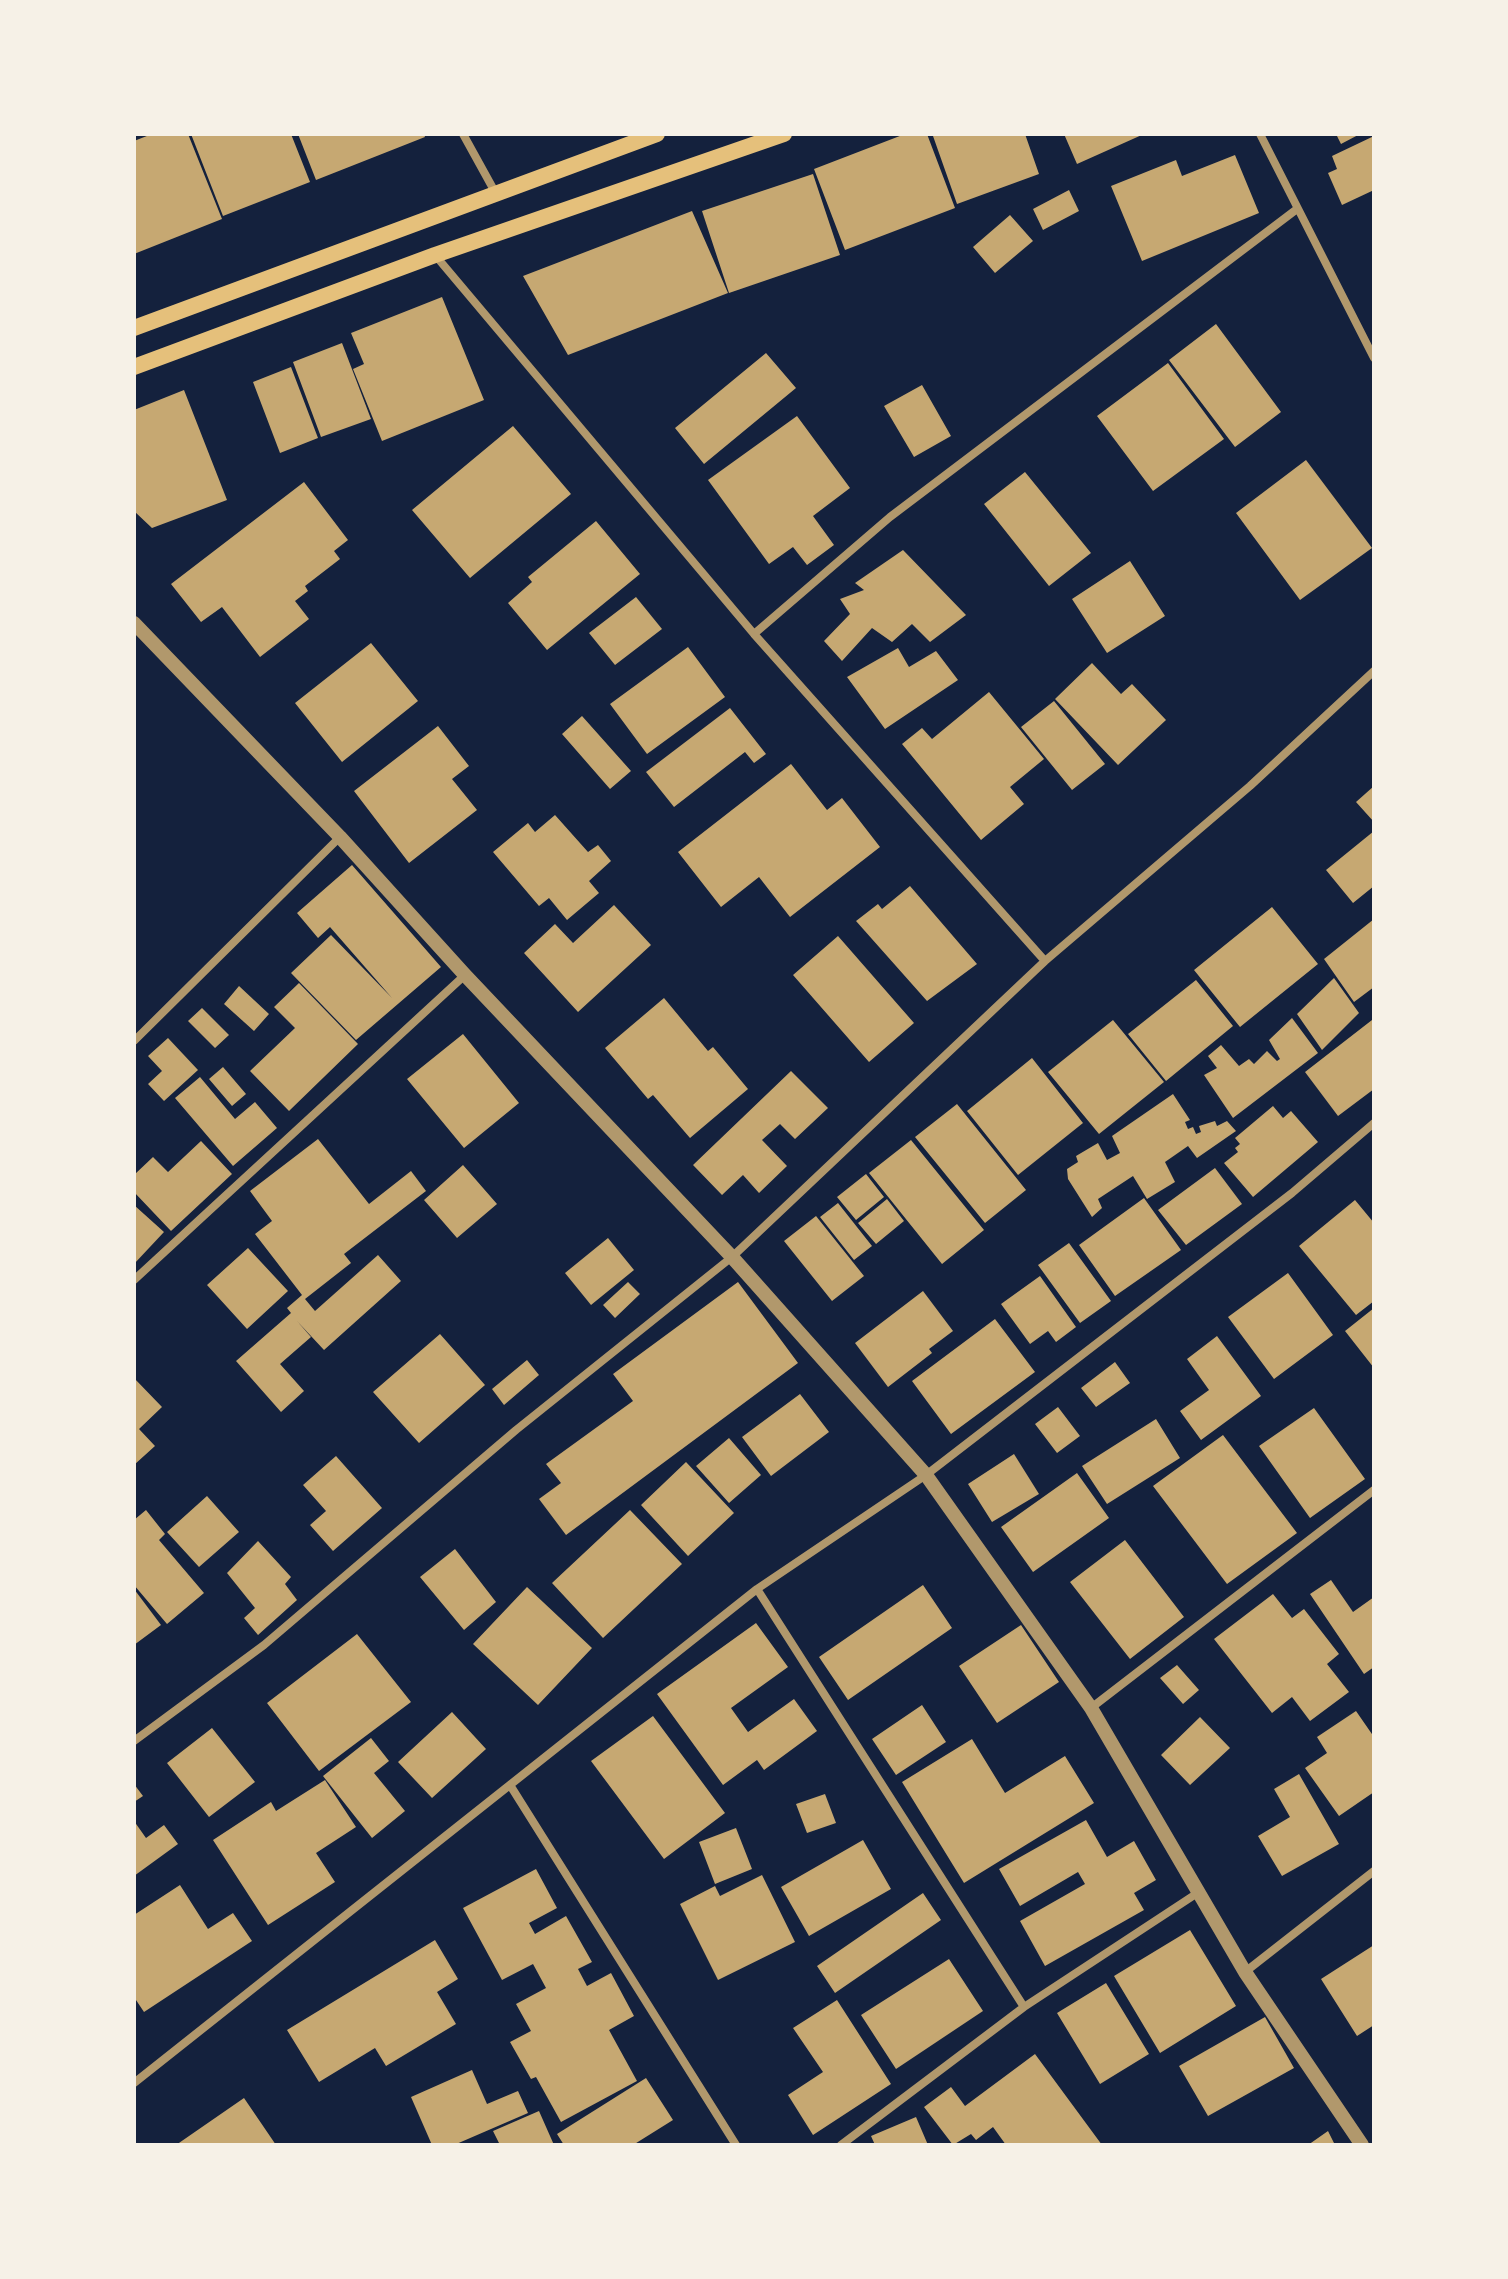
<!DOCTYPE html>
<html>
<head>
<meta charset="utf-8">
<style>
  body { margin:0 }
  #map { position:relative; width:1508px; height:2279px; overflow:hidden; background:#14213d; font-family:"IBM Plex Sans",sans-serif }
  canvas { display:block }
  .frame { position:absolute; inset:0; border:136px solid #f6f1e7; pointer-events:none }
</style>
</head>
<body>
<div id="map">
<canvas width="1508" height="2279"></canvas>
<div class="frame"></div>
</div>
<script>
const c = document.querySelector('canvas').getContext('2d');
c.lineJoin = 'round';
function fillPath(path, color) {
  c.fillStyle = color;
  c.fill(path, 'evenodd');
}
function toPath(rows) {
  const path = new Path2D();
  for (const r of rows) {
    path.moveTo(r[0], r[1]);
    for (let i = 2; i < r.length; i += 2) path.lineTo(r[i], r[i + 1]);
  }
  return path;
}
function strokePath(path, color, width, dash) {
  c.strokeStyle = color;
  c.lineWidth = width;
  c.lineCap = dash ? 'butt' : 'round';
  c.setLineDash(dash || []);
  c.stroke(path);
}
fillPath(toPath([
  [152,134,188,134,222,219,134,254,134,141],
  [191,134,291,134,310,182,223,216],
  [298,134,424,134,425,137,316,180],
  [905,134,927,134,955,208,845,250,814,169],
  [939,134,1025,134,1039,174,957,204,933,136],
  [1064,134,1144,134,1077,164],
  [1336,134,1360,134,1341,144],
  [1374,136,1374,190,1342,205,1328,173,1337,169,1332,156],
  [1235,155,1259,213,1142,261,1111,186,1176,160,1182,176],
  [813,174,840,255,729,293,702,211],
  [1069,190,1079,211,1043,230,1033,209],
  [692,211,728,293,568,355,523,276],
  [1010,215,1033,241,995,273,973,247],
  [442,297,484,400,382,441,353,369,364,364,351,333],
  [1216,324,1281,412,1235,447,1169,360],
  [342,343,371,419,321,437,293,362],
  [766,353,796,388,704,464,675,428],
  [1168,363,1224,439,1153,491,1097,416],
  [291,367,318,438,280,453,253,382],
  [922,385,951,436,914,457,884,406],
  [184,390,227,500,152,528,134,511,134,410],
  [797,416,850,488,813,516,834,545,807,565,793,547,769,564,708,480],
  [513,426,571,494,470,578,412,510],
  [1306,460,1372,548,1300,600,1236,513],
  [1025,472,1091,553,1049,586,984,504],
  [304,482,348,540,334,551,340,559,305,586,308,591,295,601,309,619,260,657,222,607,201,622,171,584],
  [596,521,640,574,547,650,508,603,532,582,528,577],
  [903,550,966,615,930,642,912,624,892,642,872,628,842,661,824,641,850,614,840,599,864,590,855,583],
  [1130,561,1165,616,1107,653,1072,599],
  [636,597,662,629,615,665,589,633],
  [371,643,418,701,342,762,295,703],
  [688,647,725,697,647,754,610,704],
  [898,648,909,667,936,651,958,680,885,729,847,677],
  [1092,663,1121,694,1132,684,1166,720,1118,765,1055,699],
  [989,692,1044,759,1010,787,1024,804,981,840,902,744,922,728,932,739],
  [1054,701,1105,764,1072,790,1021,727],
  [730,708,766,754,754,763,745,752,674,807,646,772],
  [582,716,631,771,610,789,562,734],
  [438,726,469,766,452,779,477,810,409,863,354,791],
  [791,764,827,810,842,798,880,847,790,917,759,877,721,907,678,852],
  [1374,786,1374,822,1356,802],
  [555,815,588,852,598,845,611,861,589,881,599,893,567,920,549,898,539,906,493,852,528,823,535,832],
  [1374,831,1374,886,1353,903,1326,870],
  [352,865,441,967,356,1040,291,973,331,935,392,998,330,927,318,938,297,913],
  [910,886,977,964,927,1001,856,921,878,904,882,909],
  [614,905,651,945,578,1012,524,953,555,924,573,943],
  [1272,907,1318,964,1240,1027,1194,970],
  [1374,919,1374,987,1354,1002,1324,959],
  [838,936,914,1023,869,1062,793,975],
  [1334,978,1359,1013,1322,1050,1297,1014],
  [1196,980,1233,1026,1166,1081,1128,1034],
  [299,983,358,1044,289,1111,250,1071,295,1028,274,1007],
  [239,986,269,1014,254,1031,224,1004],
  [664,998,708,1051,713,1047,748,1089,690,1138,653,1095,648,1099,605,1048],
  [202,1008,229,1035,215,1048,188,1021],
  [1292,1018,1318,1053,1233,1118,1204,1075,1217,1068,1208,1056,1221,1045,1239,1066,1249,1059,1254,1064,1267,1051,1277,1061,1280,1059,1269,1040],
  [1113,1020,1164,1082,1099,1134,1048,1072],
  [1372,1020,1374,1089,1338,1116,1305,1072],
  [463,1034,519,1103,464,1148,407,1079],
  [168,1038,198,1070,164,1101,148,1084,162,1071,148,1056],
  [1032,1058,1083,1123,1018,1175,967,1111],
  [223,1067,246,1094,232,1106,209,1079],
  [791,1071,828,1108,795,1139,780,1124,762,1140,787,1166,759,1193,743,1175,722,1195,693,1165],
  [200,1077,235,1119,255,1102,277,1128,233,1166,175,1098],
  [1173,1094,1190,1120,1185,1122,1188,1129,1193,1127,1196,1134,1201,1132,1199,1126,1215,1121,1217,1126,1227,1121,1236,1131,1197,1158,1188,1146,1165,1162,1175,1182,1147,1199,1133,1176,1098,1199,1102,1208,1092,1217,1068,1179,1067,1169,1078,1162,1076,1156,1098,1143,1107,1160,1120,1153,1112,1136],
  [957,1104,1026,1190,985,1223,915,1137],
  [1273,1106,1283,1118,1291,1111,1318,1142,1253,1197,1224,1163,1238,1152,1235,1148,1240,1144,1235,1138],
  [318,1139,369,1204,411,1171,426,1191,344,1254,351,1263,305,1299,315,1311,378,1255,401,1281,324,1350,297,1321,311,1337,280,1364,304,1391,281,1412,236,1361,291,1313,287,1308,302,1295,255,1234,272,1221,250,1191],
  [911,1140,984,1230,942,1264,869,1173],
  [201,1141,232,1174,171,1231,134,1192,134,1175,153,1157,168,1172],
  [463,1165,497,1204,457,1238,424,1200],
  [1215,1168,1242,1204,1186,1245,1158,1210],
  [866,1174,884,1197,856,1220,837,1197],
  [1144,1198,1181,1250,1115,1296,1079,1245],
  [887,1199,904,1221,876,1244,858,1223],
  [1355,1200,1374,1223,1374,1301,1356,1315,1299,1246],
  [838,1203,872,1246,854,1260,820,1217],
  [134,1205,164,1232,134,1264],
  [816,1216,864,1276,832,1301,784,1241],
  [608,1238,634,1270,591,1305,565,1273],
  [1069,1243,1111,1301,1080,1323,1038,1265],
  [248,1248,288,1291,247,1329,207,1285],
  [1288,1273,1333,1335,1274,1379,1228,1317],
  [1040,1276,1076,1327,1056,1342,1048,1331,1030,1344,1001,1304],
  [628,1282,640,1294,615,1318,603,1305],
  [738,1282,798,1363,566,1535,539,1499,561,1483,546,1464,633,1401,613,1374],
  [923,1291,953,1331,929,1349,932,1353,888,1387,855,1343],
  [1374,1308,1374,1368,1345,1331],
  [995,1319,1035,1372,951,1434,912,1381],
  [440,1334,485,1385,419,1443,373,1392],
  [1217,1336,1261,1396,1201,1440,1180,1411,1209,1390,1187,1359],
  [527,1360,539,1375,504,1405,492,1389],
  [1115,1362,1130,1383,1096,1407,1081,1388],
  [134,1378,162,1407,139,1429,155,1446,134,1465],
  [800,1394,829,1432,771,1476,742,1437],
  [1058,1407,1080,1436,1057,1453,1035,1424],
  [1314,1408,1365,1479,1310,1518,1259,1446],
  [1156,1419,1180,1458,1107,1504,1082,1466],
  [1223,1435,1297,1533,1227,1584,1153,1486],
  [729,1438,761,1475,729,1503,696,1466],
  [1014,1454,1039,1494,992,1522,968,1484],
  [336,1456,382,1508,333,1551,310,1525,326,1511,303,1485],
  [686,1462,734,1513,688,1556,641,1505],
  [1077,1473,1109,1518,1033,1572,1001,1527],
  [207,1496,239,1532,199,1567,167,1532],
  [146,1510,165,1534,159,1540,204,1593,167,1624,134,1585,134,1520],
  [630,1510,682,1564,603,1638,552,1583],
  [1125,1540,1184,1617,1130,1659,1070,1582],
  [258,1541,291,1577,285,1584,297,1600,258,1635,244,1618,255,1608,227,1573],
  [455,1549,496,1602,464,1630,420,1577],
  [1331,1580,1353,1612,1374,1597,1374,1667,1364,1674,1310,1594],
  [923,1585,952,1628,848,1700,819,1657],
  [527,1587,592,1648,538,1705,473,1644],
  [134,1589,161,1625,134,1645],
  [1273,1594,1292,1618,1304,1609,1339,1654,1327,1664,1349,1692,1310,1721,1292,1697,1272,1713,1214,1639],
  [756,1623,788,1667,731,1708,748,1732,794,1699,817,1731,764,1770,757,1760,723,1785,657,1694],
  [1021,1625,1059,1682,997,1723,959,1666],
  [357,1634,411,1702,319,1771,267,1703],
  [1177,1665,1199,1690,1183,1704,1160,1678],
  [922,1705,946,1742,896,1775,872,1739],
  [1356,1711,1374,1737,1374,1792,1339,1816,1305,1768,1327,1753,1317,1737],
  [452,1712,486,1749,432,1798,398,1762],
  [653,1716,725,1813,664,1859,591,1761],
  [1200,1717,1230,1748,1190,1785,1161,1755],
  [212,1728,255,1782,209,1817,167,1763],
  [371,1738,389,1761,374,1773,405,1811,372,1838,323,1776],
  [972,1739,1005,1793,1065,1756,1094,1803,964,1883,902,1782],
  [1299,1774,1339,1844,1282,1876,1258,1836,1290,1817,1274,1789],
  [325,1780,356,1827,316,1853,335,1882,268,1925,213,1840,271,1802,276,1811],
  [134,1784,143,1796,134,1802],
  [825,1794,836,1823,807,1833,796,1804],
  [1086,1820,1107,1857,1134,1841,1156,1880,1134,1893,1144,1910,1045,1966,1020,1921,1085,1884,1078,1872,1020,1906,999,1869],
  [134,1821,146,1838,164,1825,178,1844,134,1876],
  [736,1828,752,1869,715,1884,699,1842],
  [863,1840,891,1889,809,1936,781,1887],
  [536,1869,557,1908,529,1923,535,1934,566,1916,592,1962,578,1969,587,1986,611,1973,634,2016,609,2030,637,2081,561,2122,536,2077,531,2079,510,2042,531,2031,516,2004,546,1988,533,1964,502,1980,463,1908],
  [762,1875,795,1942,718,1980,680,1904,715,1886,720,1896],
  [180,1885,208,1929,233,1913,252,1941,144,2012,134,1997,134,1915],
  [923,1893,941,1920,835,1993,817,1966],
  [1190,1930,1236,2006,1160,2053,1114,1976],
  [435,1940,458,1979,437,1992,456,2024,386,2066,375,2048,319,2082,287,2030],
  [1374,1945,1374,2025,1357,2036,1321,1979],
  [949,1959,983,2011,896,2069,861,2015],
  [1106,1983,1149,2054,1100,2084,1057,2013],
  [837,2000,891,2084,813,2135,788,2095,823,2072,793,2028],
  [1265,2017,1294,2068,1208,2116,1179,2066],
  [1035,2054,1102,2145,1006,2145,993,2127,976,2140,971,2134,953,2145,924,2107,951,2087,965,2106],
  [472,2070,487,2104,518,2091,528,2113,454,2145,432,2145,411,2097],
  [646,2078,673,2120,633,2145,564,2145,557,2134],
  [244,2098,276,2145,176,2145],
  [539,2111,554,2145,500,2145,493,2131],
  [916,2117,928,2145,875,2145,871,2136],
  [1328,2131,1335,2145,1308,2145]
]), '#c6a872');
strokePath(toPath([
  [463,134,495,192],
  [1260,134,1374,358],
  [435,255,754,634,1045,961],
  [754,634,890,517,1297,209],
  [134,1041,340,837],
  [134,1280,465,975],
  [757,1589,1024,2007],
  [1091,1708,1374,1490],
  [134,1741,264,1645,516,1430,732,1257,1045,961,1250,786,1374,671],
  [510,1785,736,2145],
  [1245,1972,1374,1871],
  [134,2083,757,1589,926,1475,1292,1193,1374,1123],
  [841,2145,1024,2007,1199,1892]
]), '#b1986c', 8);
strokePath(toPath([
  [134,623,340,837,465,975,732,1257,926,1475,1091,1708,1245,1972,1362,2145]
]), '#b1986c', 14);
strokePath(toPath([
  [134,328,657,134],
  [134,367,435,255,784,134]
]), '#e5c07b', 16);
</script>
</body>
</html>
